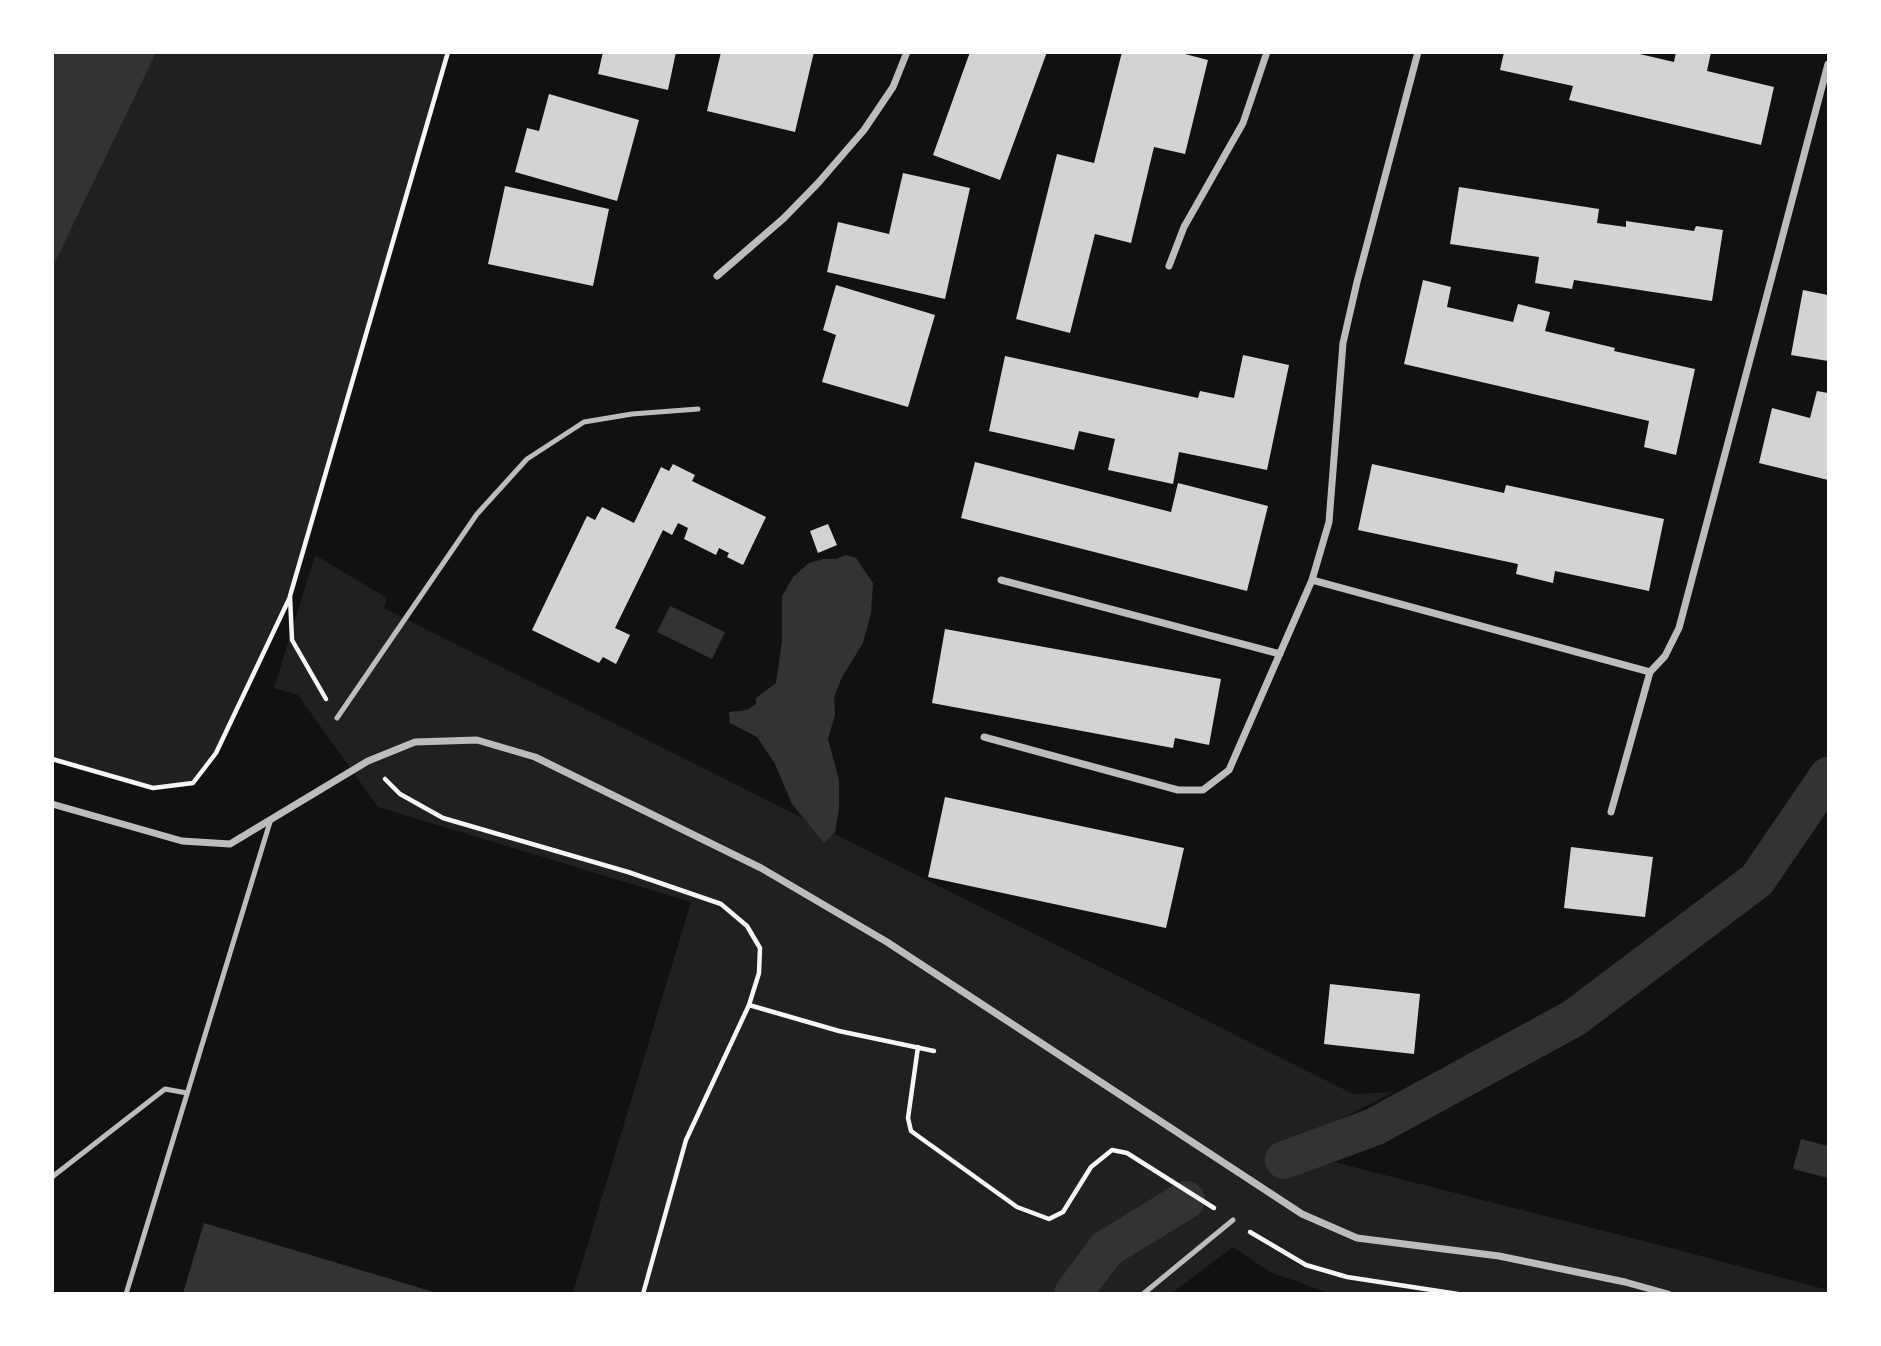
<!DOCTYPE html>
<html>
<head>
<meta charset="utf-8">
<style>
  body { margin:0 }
  #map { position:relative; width:1881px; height:1346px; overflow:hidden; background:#111; font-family:"Noto Sans",sans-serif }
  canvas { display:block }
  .frame { position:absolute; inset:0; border:54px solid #fff; pointer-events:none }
</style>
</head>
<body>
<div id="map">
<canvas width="1881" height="1346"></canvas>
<div class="frame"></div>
</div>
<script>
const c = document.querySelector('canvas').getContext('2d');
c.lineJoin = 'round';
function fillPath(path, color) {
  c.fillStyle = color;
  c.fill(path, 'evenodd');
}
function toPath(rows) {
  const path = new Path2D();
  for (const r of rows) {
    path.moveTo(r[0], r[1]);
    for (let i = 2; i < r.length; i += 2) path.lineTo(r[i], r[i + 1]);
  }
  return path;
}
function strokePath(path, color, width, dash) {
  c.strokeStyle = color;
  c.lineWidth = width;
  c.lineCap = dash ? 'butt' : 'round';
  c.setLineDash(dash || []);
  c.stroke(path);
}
fillPath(toPath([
  [156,53,448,53,290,596,216,753,193,783,153,788,53,759,52,266],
  [315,555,387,598,384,608,1353,1094,1393,1092,1283,1149,1667,1247,1828,1290,1828,1293,1329,1293,1270,1272,1233,1247,1172,1293,573,1293,691,902,378,807,298,695,274,688]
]), '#202020');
fillPath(toPath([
  [53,52,156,53,53,266,52,53],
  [846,555,856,558,873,583,871,613,863,643,842,677,834,697,835,715,828,739,839,780,839,809,835,832,824,843,792,804,775,764,757,737,730,723,729,712,747,710,756,704,756,698,776,683,782,641,782,596,793,577,809,563,823,559,836,559],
  [670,606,725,632,712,659,657,632],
  [1801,1139,1828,1146,1828,1178,1793,1169],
  [204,1223,437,1293,183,1293]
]), '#333');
strokePath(toPath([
  [1284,1160,1374,1127,1574,1018,1757,880,1828,776],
  [1073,1294,1106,1249,1186,1200]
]), '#333', 38);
fillPath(toPath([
  [603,52,676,52,668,90,598,74],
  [721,52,814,52,795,132,707,111],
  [970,52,1047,52,1000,180,933,155],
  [1122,52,1177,52,1208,60,1185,154,1154,147,1131,243,1095,234,1070,333,1016,319,1057,154,1094,163],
  [1504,52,1631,52,1674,62,1676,52,1711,52,1707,71,1774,87,1761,145,1569,100,1573,86,1500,70],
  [549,94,639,120,617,201,515,172,527,128,539,131],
  [903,173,970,188,945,299,827,272,838,222,889,234],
  [505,186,609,209,593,286,488,264],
  [1459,187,1599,209,1597,223,1626,227,1626,221,1694,231,1696,226,1723,230,1712,301,1574,280,1572,289,1535,283,1539,257,1450,244],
  [1423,280,1451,287,1447,307,1513,322,1518,304,1550,312,1545,331,1615,348,1614,351,1695,369,1676,455,1644,447,1649,421,1404,364],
  [836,285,935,315,908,407,822,382,836,335,823,330],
  [1803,290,1828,295,1828,361,1791,355],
  [1243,355,1289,365,1267,470,1179,452,1173,484,1108,470,1115,439,1079,431,1074,450,989,431,1005,356,1198,398,1200,391,1234,398],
  [1817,391,1828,393,1828,480,1759,463,1772,408,1810,418],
  [975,462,1171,512,1178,483,1268,506,1247,591,961,518],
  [673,464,695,475,692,481,766,517,743,565,727,557,729,553,719,548,716,555,684,539,688,528,678,523,672,535,663,530,615,628,630,635,616,664,603,657,599,663,532,630,587,516,595,520,602,507,634,523,661,467,669,471],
  [1372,464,1504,493,1506,485,1664,519,1649,591,1555,571,1553,583,1516,574,1518,564,1358,530],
  [828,524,837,545,818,553,810,531],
  [945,629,1221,679,1209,745,1175,738,1173,748,932,703],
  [945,797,1184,848,1166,928,928,877],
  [1571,847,1653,857,1645,917,1564,908],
  [1330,984,1420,994,1414,1054,1324,1044]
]), '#d3d3d3');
strokePath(toPath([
  [326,699,292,640,290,596,448,52],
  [52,759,153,788,193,783,216,753,290,597],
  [385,779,400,794,443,818,628,872,721,904,747,926,760,948,759,973,749,1005,686,1140,643,1294],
  [749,1005,839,1031,934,1051],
  [918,1047,908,1118,911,1131,1017,1207,1049,1219,1063,1212,1091,1167,1112,1150,1127,1153,1214,1208],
  [1250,1232,1306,1265,1347,1277,1458,1294]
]), '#f5f5f5', 4.5);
strokePath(toPath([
  [337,718,477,514,527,459,584,422,632,414,698,409],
  [52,1177,165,1089,187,1093],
  [126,1294,270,822],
  [1143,1294,1233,1220]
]), '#bcbcbc', 5);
strokePath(toPath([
  [1169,266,1184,227,1243,123,1267,52],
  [717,276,784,218,819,182,864,130,893,87,907,52],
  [1001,580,1280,654],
  [1312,580,1650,672],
  [984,737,1178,790,1203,790,1229,770,1312,580,1329,522,1343,343,1357,282,1418,52],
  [52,804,182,841,230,844,368,761,415,742,477,740,535,757,761,868,887,942,1302,1214,1357,1238,1499,1256,1625,1282,1668,1294],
  [1611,812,1650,672,1665,656,1679,628,1828,64]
]), '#bcbcbc', 7);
</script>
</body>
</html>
